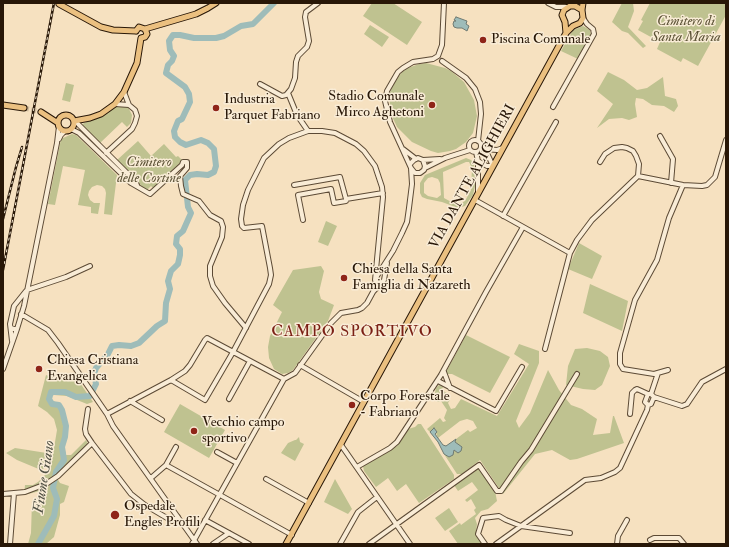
<!DOCTYPE html>
<html>
<head>
<meta charset="utf-8">
<style>
  body { margin:0 }
  #map { position:relative; width:729px; height:547px; overflow:hidden; background:#f6e1c0; font-family:"IM FELL Double Pica",serif }
  canvas { display:block }
  .frame { position:absolute; inset:0; border:4px solid #281707; pointer-events:none }
</style>
</head>
<body>
<div id="map">
<canvas width="729" height="547"></canvas>
<div class="frame"></div>
</div>
<script>
const c = document.querySelector('canvas').getContext('2d');
c.lineJoin = 'round';
function fillPath(path, color) {
  c.fillStyle = color;
  c.fill(path, 'evenodd');
}
function toPath(rows) {
  const path = new Path2D();
  for (const r of rows) {
    if (r.length === 3) {
      path.moveTo(r[0] + r[2], r[1]);
      path.arc(r[0], r[1], r[2], 0, 2 * Math.PI);
      continue;
    }
    path.moveTo(r[0], r[1]);
    for (let i = 2; i < r.length; i += 2) path.lineTo(r[i], r[i + 1]);
  }
  return path;
}
function strokePath(path, color, width, dash) {
  c.strokeStyle = color;
  c.lineWidth = width;
  c.lineCap = dash ? 'butt' : 'round';
  c.setLineDash(dash || []);
  c.stroke(path);
}
function drawText(font, color, halo, rows, align = 'center') {
  c.font = font + ' "IM FELL Double Pica",serif';
  c.lineWidth = 3;
  c.setLineDash([]);
  c.textBaseline = 'middle';
  c.strokeStyle = halo;
  c.fillStyle = color;
  for (const [text, x, y, turn = 0] of rows) {
    c.save();
    c.translate(x, y);
    c.rotate((+turn || 0) * Math.PI / 180);
    c.textAlign = isNaN(turn) ? turn : align;
    if (halo) c.strokeText(text, 0, 0);
    c.fillText(text, 0, 0);
    c.restore();
  }
}
fillPath(toPath([
  [372,3,393,3,422,22,407,45,363,16],
  [622,3,633,3,634,11,628,27,646,46,643,48,628,33,622,31,612,22],
  [650,3,726,3,726,15,698,66,683,58,681,62,657,49,660,42,638,30,643,21,641,20],
  [370,25,389,37,382,47,364,34],
  [583,26,590,30,591,35,578,59,561,51,573,30],
  [426,63,445,68,451,71,464,82,474,100,477,116,473,133,466,142,456,149,450,151,438,153,431,151,412,142,397,127,391,114,389,95,394,82,403,71,408,68,419,64],
  [608,72,624,80,637,90,647,88,663,77,665,96,676,99,678,106,674,112,664,106,652,105,643,99,636,98,635,104,637,117,629,120,622,118,609,119,597,128,613,104,597,91],
  [66,83,74,85,70,102,62,100],
  [116,106,128,107,132,115,131,123,127,127,122,122,99,144,81,126,84,123,104,115],
  [72,134,76,135,117,175,112,215,104,214,106,193,105,189,102,186,97,185,92,187,89,191,88,195,90,200,94,203,100,203,98,214,91,213,91,207,78,205,85,170,63,166,55,205,48,204,61,139],
  [138,141,151,156,164,144,176,157,178,156,182,160,180,162,182,164,154,189,151,186,146,191,117,160],
  [466,158,471,160,474,163,475,186,473,195,465,206,458,208,442,202,427,199,422,197,420,193,420,183,425,175],
  [466,162,469,162,472,168,471,190,465,201,459,204,455,204,444,198,443,172],
  [432,177,438,179,440,183,441,195,437,198,428,196,424,193,424,183,428,178],
  [326,221,337,226,328,246,318,242],
  [579,243,602,256,592,279,568,269],
  [321,266,324,271,319,292,321,299,334,305,328,321,293,370,288,373,282,374,274,369,269,358,268,347,270,336,282,312,273,305,293,270],
  [590,284,628,301,622,331,583,313],
  [466,335,510,357,490,393,452,374,445,374],
  [519,344,539,351,539,363,516,421,519,428,530,413,548,370,559,390,571,405,582,409,597,419,593,435,610,433,613,416,614,416,624,443,577,459,570,460,552,450,535,454,503,494,480,460,462,474,457,474,444,454,449,457,456,444,455,442,456,439,468,430,470,432,477,428,473,421,467,419,460,421,438,438,434,428,430,432,427,429,440,418,443,422,446,421,444,418,447,410,441,401,438,402,434,397,436,388,439,385,443,387,442,390,450,395,450,400,448,403,451,409,455,408,461,399,497,416,529,364,514,354],
  [587,348,600,351,608,357,610,366,602,385,595,390,583,389,566,385,568,366,575,349],
  [58,374,78,380,93,402,87,404,67,396,54,395,47,398,62,405,64,429,63,440,66,455,71,455,86,440,88,444,58,472,57,478,60,483,69,486,64,502,60,504,60,515,54,537,46,544,28,544,31,533,32,501,38,497,40,491,24,495,25,485,33,485,38,482,45,475,52,464,41,470,17,460,6,453,15,448,53,454,57,430,54,419,47,412,38,406,46,375,49,376],
  [180,404,225,430,209,458,164,432],
  [418,424,421,424,454,475,454,479,419,503,406,484,397,491,388,478,376,487,364,471,363,466,397,446,408,429,415,427],
  [299,437,300,442,304,444,295,461,281,453,288,443,295,440,296,440],
  [478,468,495,491,497,501,488,509,481,511,475,518,477,524,476,533,484,544,458,544,449,531,460,523,461,525,476,514,474,510,476,508,471,499,467,502,465,500,478,490,472,482,458,491,454,485],
  [335,479,352,509,348,514,324,502],
  [449,508,458,522,445,531,435,518]
]), '#bfc290');
const water = toPath([
  [456,17,467,21,466,24,469,26,467,31,462,28,457,28,454,27,453,24,454,21,456,21,454,20,456,17],
  [434,428,437,432,435,434,443,445,446,446,456,439,455,442,462,447,461,451,458,453,454,450,453,455,449,457,444,454,438,442,430,432,434,428]
]);
fillPath(water, '#9ebcb9');
strokePath(water, '#6f7a72', 1);
strokePath(toPath([
  [38,544,54,516,57,499,53,488,56,472,64,460,62,447,65,437,66,426,62,410,59,405,52,404,49,399,51,392,65,392,76,397,90,396,96,384,94,374,96,368,108,354,112,346,119,345,131,346,139,343,157,326,165,321,166,303,170,289,168,281,171,271,178,264,180,255,180,249,176,244,177,236,183,231,191,213,188,207,185,180,190,175,197,174,208,175,214,172,216,166,214,149,208,143,201,140,186,145,180,142,175,137,174,131,178,121,182,119,190,102,189,94,185,87,166,73,168,65,172,61,174,56,170,50,169,41,173,35,180,35,194,38,216,38,224,36,241,26,253,24,274,3]
]), '#9ebcb9', 6);
strokePath(toPath([
  [24,108,41,112]
]), '#cdb99b', 5, [5, 2.5]);
const minor = toPath([
  [548,3,556,7,567,7],
  [442,61,466,78,475,89,480,102,481,114,478,141],
  [260,84,282,96,286,95,291,89,295,78,296,62,298,56,307,47,309,41,305,17,306,12,318,3],
  [288,93,297,115,308,131],
  [115,104,129,105],
  [553,107,594,34,593,29,587,24,583,18],
  [75,121,134,180,137,185],
  [71,129,79,133,131,183,150,194,182,165,183,162,187,162,187,168,180,176,181,186,183,194,199,201,210,215,221,221,223,227,222,237,210,266,210,276,213,286,225,303,246,328],
  [660,136,673,159,671,183],
  [59,139,61,135,65,131],
  [475,146,6],
  [403,149,416,159],
  [485,149,497,150,503,148],
  [476,152,478,161,478,193],
  [106,153,132,129,135,123,137,116,135,110,129,105,124,92],
  [423,160,440,159],
  [478,161,487,166,493,166,485,149,481,144],
  [410,164,414,160,418,158,423,160,425,166,424,170,420,173,415,173,411,168],
  [425,168,445,158,470,150],
  [638,176,683,185,702,186,707,185,715,177,726,140],
  [294,185,340,177,346,199],
  [475,200,570,253],
  [503,216,556,122],
  [303,220,298,195,331,189,334,203,346,201,346,199,383,193],
  [27,290,66,277,90,266],
  [373,292,384,280,387,263],
  [21,314,48,330,58,343,107,414,113,426,197,544],
  [11,328,14,329,17,329,24,306,57,143,59,126],
  [12,341,10,324,14,306,26,291],
  [545,349,570,253,577,240,592,220,638,176,639,164,636,156,633,151,627,148,622,147,614,148,605,154,600,162],
  [300,365,364,402],
  [3,369,17,329],
  [668,370,654,374,623,369,620,364,620,353,635,300,657,260,669,218,683,185],
  [444,372,450,388],
  [171,380,205,400,233,352,269,284,271,275,270,268,262,226,244,228,242,226,241,219,243,205,248,190,264,158,279,144,289,138,308,131,322,131,335,133,356,144,364,151,375,166,382,187,383,197,375,280,378,283,382,282],
  [438,381,496,411,522,367],
  [651,394,658,373],
  [229,399,250,361],
  [130,401,162,420],
  [648,405,645,402,648,394],
  [88,409,85,429,86,434,92,443,131,494,145,505,172,521,178,517],
  [107,414,171,380,185,371,190,365,205,340,207,338,284,379],
  [630,414,632,393,635,390,637,389,648,394,651,394,654,397,682,406,687,404,702,382,726,369],
  [341,445,346,452,410,544],
  [217,452,237,463],
  [166,465,292,535],
  [357,467,390,448,397,442,441,375,486,292,523,227],
  [151,478,166,465,176,447],
  [266,479,309,503],
  [3,494,25,492,46,484,58,476,92,443],
  [205,520,249,544],
  [650,540,654,538,679,538,684,544],
  [10,544,14,493],
  [192,544,284,379,295,373,331,323,341,313,358,310,362,308,367,303,373,292,377,276,393,251,402,233,407,222,409,208,412,184,411,168,390,122,385,101,387,91,398,72,403,68,413,62,433,59,438,56,442,45,444,3],
  [213,544,229,533],
  [340,544,358,512,377,497],
  [369,544,479,465,497,491,501,491,521,462,531,450,577,374],
  [485,544,478,534,483,518,499,516,506,520,521,526,570,533],
  [496,544,585,480,601,478,615,472,620,468,647,410,648,405,651,404,654,397],
  [617,544,618,536,627,520]
]);
const major = toPath([
  [59,4,101,27,113,30,136,31],
  [136,31,139,27,145,29,196,14,208,8,216,3],
  [566,33,565,22,562,15,564,10,570,6,575,6,582,10],
  [3,105,24,108],
  [41,112,58,123],
  [66,123,8],
  [74,121,90,118,101,114,115,104,124,92,137,63,141,38,145,37,147,34,145,29],
  [286,544,566,33,573,26,580,23,583,18,582,10,583,3]
]);
strokePath(minor, '#5c4a35', 6);
strokePath(major, '#281707', 7);
strokePath(minor, '#f9ecd6', 4);
strokePath(major, '#ebc080', 5);
const rail = toPath([
  [3,219,16,167,22,147],
  [3,270,54,3]
]);
strokePath(rail, '#281707', 2.5);
strokePath(rail, '#f9ecd6', 1, [3]);
for (const [x, y, r, color] of [
  [483,40,4,"#8f2418"],
  [432,105,4,"#8f2418"],
  [216,108,4,"#8f2418"],
  [344,278,4,"#8f2418"],
  [39,369,4,"#8f2418"],
  [352,405,4,"#8f2418"],
  [194,431,4,"#8f2418"],
  [115,515,5,"#8f2418"]
]) {
  const dot = new Path2D();
  dot.arc(x, y, r, 0, 2 * Math.PI);
  c.fillStyle = color;
  c.fill(dot);
  strokePath(dot, '#f9ecd6', 1.5);
}
drawText('italic 14px', '#5d5337', '#f9ecd6', [
  ["Cimitero di",686,22],
  ["Santa Maria",686,38],
  ["Cimitero",149,163],
  ["delle Cortine",149,179]
]);
drawText('14px', '#281707', '#f9ecd6', [
  ["Piscina Comunale",491,40],
  ["Stadio Comunale",424,97,"right"],
  ["Mirco Aghetoni",424,113,"right"],
  ["Industria",224,100],
  ["Parquet Fabriano",224,116],
  ["Chiesa della Santa",352,270],
  ["Famiglia di Nazareth",352,286],
  ["Chiesa Cristiana",47,361],
  ["Evangelica",47,377],
  ["Corpo Forestale",360,397],
  ["- Fabriano",360,413],
  ["Vecchio campo",202,423],
  ["sportivo",202,439],
  ["Ospedale",124,507],
  ["Engles Profili",124,523]
], 'left');
drawText('14px', '#281707', '#f9ecd6', [
  ["VIA DANTE ALIGHIERI",473,177,-61]
]);
drawText('italic 15px', '#515145', '#f9ecd6', [
  ["Fiume Giano",45,477,-81]
]);
c.letterSpacing = '1px';
drawText('16px', '#7a1f14', '#f9ecd6', [
  ["CAMPO SPORTIVO",352,333]
]);
c.letterSpacing = '0px';
</script>
</body>
</html>
